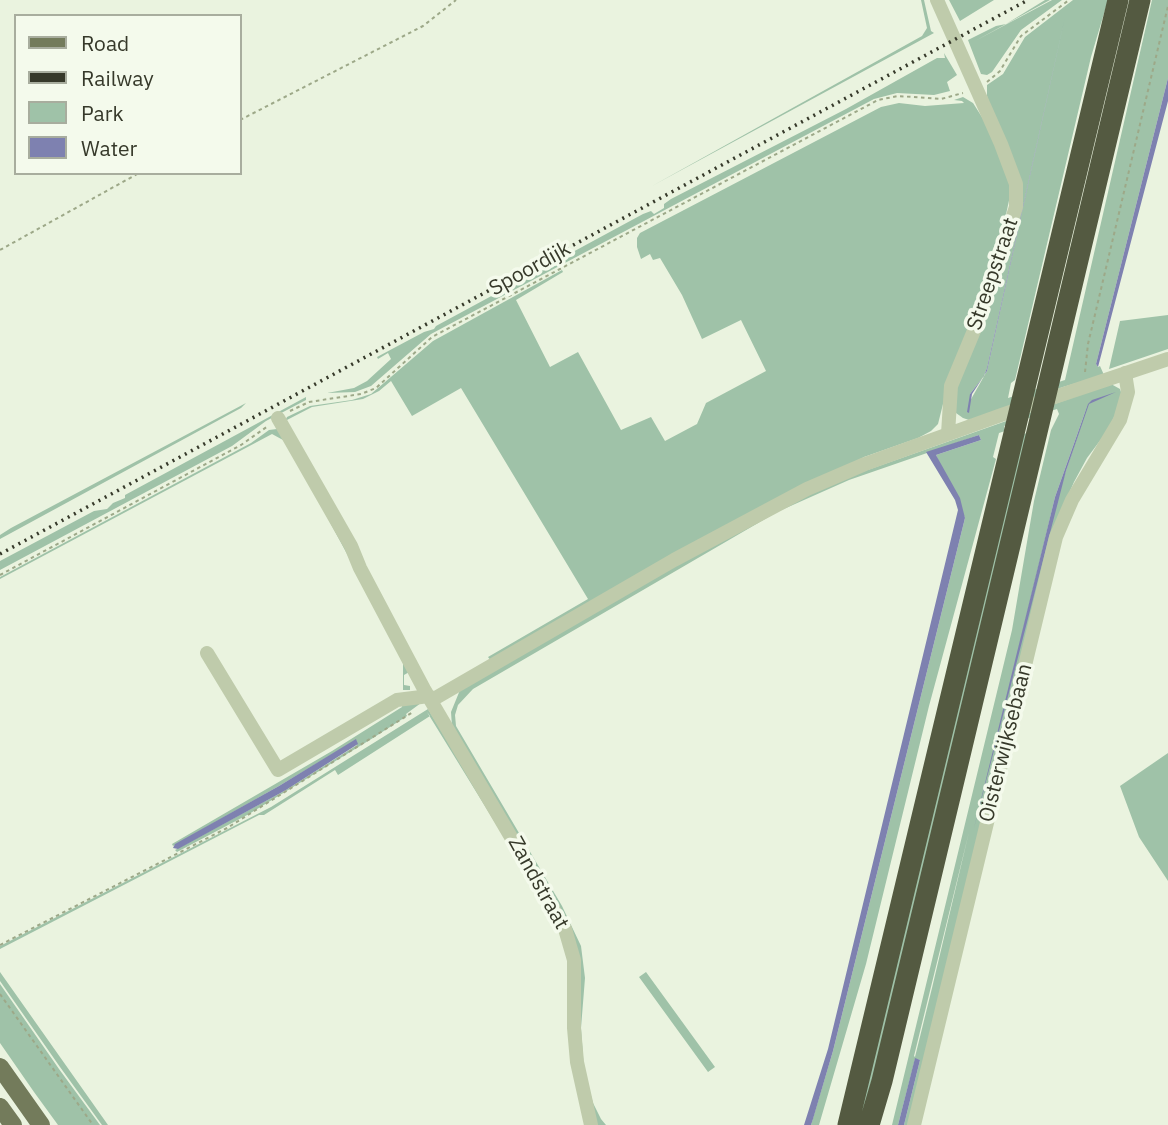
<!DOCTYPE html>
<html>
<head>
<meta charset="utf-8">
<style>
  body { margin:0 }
  #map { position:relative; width:1168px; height:1125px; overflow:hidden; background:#eaf3df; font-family:"IBM Plex Sans",sans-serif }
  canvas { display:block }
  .legend { position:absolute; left:14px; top:14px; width:228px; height:161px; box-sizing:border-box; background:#f4faec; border:2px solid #a8ad9e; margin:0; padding:9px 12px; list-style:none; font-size:21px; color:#36392a }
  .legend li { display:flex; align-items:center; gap:14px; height:35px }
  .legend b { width:35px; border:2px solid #a8ad9e }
</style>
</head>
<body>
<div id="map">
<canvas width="1168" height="1125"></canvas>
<ul class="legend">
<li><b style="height:9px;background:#737b5b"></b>Road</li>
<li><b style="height:9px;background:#36392a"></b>Railway</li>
<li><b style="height:19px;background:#9fc2a8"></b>Park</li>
<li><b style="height:19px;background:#7e81b0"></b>Water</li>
</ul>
</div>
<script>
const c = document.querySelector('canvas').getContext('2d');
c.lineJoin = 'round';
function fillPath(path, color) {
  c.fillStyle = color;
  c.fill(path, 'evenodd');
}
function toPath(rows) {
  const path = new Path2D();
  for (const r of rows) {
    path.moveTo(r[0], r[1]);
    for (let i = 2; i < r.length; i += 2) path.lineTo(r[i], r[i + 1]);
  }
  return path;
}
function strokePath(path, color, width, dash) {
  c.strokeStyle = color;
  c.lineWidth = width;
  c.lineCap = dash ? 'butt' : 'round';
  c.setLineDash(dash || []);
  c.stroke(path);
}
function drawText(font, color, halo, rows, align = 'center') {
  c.font = font + ' "IBM Plex Sans",sans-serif';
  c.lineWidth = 7;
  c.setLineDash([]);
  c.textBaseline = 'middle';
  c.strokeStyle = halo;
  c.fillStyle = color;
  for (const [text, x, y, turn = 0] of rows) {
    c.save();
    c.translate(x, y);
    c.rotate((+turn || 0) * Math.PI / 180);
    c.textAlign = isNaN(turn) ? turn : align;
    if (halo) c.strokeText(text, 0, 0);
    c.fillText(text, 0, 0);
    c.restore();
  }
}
fillPath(toPath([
  [921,0,924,0,931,31,934,33,652,186,922,36,927,28],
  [949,0,994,0,960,21],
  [1045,0,1050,0,975,41,1052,0,1062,0,1021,30,992,72,987,75,981,74,968,40,996,26,1006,24],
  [1073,0,1108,0,1091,57,1015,380,1011,383,1008,398,1065,380,1152,0,1168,0,1168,78,1096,364,1098,367,1100,366,1104,375,1063,387,969,420,963,418,956,413,955,390,1017,192,987,96,987,85,1003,74,1025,37],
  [1065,17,987,371,970,401,970,394,984,376,987,368],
  [944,53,957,75,947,82,950,91,934,95,897,93,874,99,431,334,371,386,355,392,327,393,354,388,367,381,391,359,388,353,378,359,377,357,424,332,434,329,436,326,643,214,651,211,654,214,664,208,664,204,671,199,846,109,937,58,945,58],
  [963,97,973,103,987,125,1009,182,1010,196,1003,228,946,392,938,424,931,431,918,438,864,457,491,661,488,657,588,599,461,388,412,416,391,381,379,391,363,399,312,407,285,421,287,417,310,406,352,400,371,394,433,341,562,270,563,272,516,300,550,367,578,352,621,430,651,417,665,441,697,424,706,403,766,371,741,320,702,339,682,295,660,258,653,260,650,254,641,259,637,247,637,238,640,233,881,107,899,103,925,106,964,103,962,101,954,100],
  [1168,315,1168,349,1109,369,1120,321],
  [1111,384,1120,389,1123,398,1108,430,1087,458,1074,482,1063,507,908,1125,904,1125,920,1060,915,1059,898,1125,892,1125,1012,630,1034,501,1051,430,1059,414,1057,409,1004,426,1005,431,999,433,993,457,996,459,929,706,866,964,819,1125,811,1125,833,1051,965,518,936,455,981,440,979,435,849,480,777,512,473,689,458,705,455,715,456,726,562,906,581,946,585,978,581,1028,584,1070,593,1103,601,1119,606,1125,595,1125,582,1070,579,963,452,726,451,712,460,690,642,582,825,485],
  [1088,404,1057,498,1008,693,1055,497],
  [969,832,932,988,915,1057,914,1056],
  [306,397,306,400,266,421,232,446,0,570,0,561,94,511,107,509,113,503,125,498,125,495],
  [246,403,241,408,0,539,0,535,11,528],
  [277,429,284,434,411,671,404,675,404,685,410,686,410,690,403,690,403,658,290,448,283,440,272,434,0,579,0,577,251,443,269,430],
  [1028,433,877,1062,859,1125,855,1125,1023,434],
  [403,700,421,703,406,714,407,716,373,738,249,814,177,852,175,850,286,790,357,745,356,740,279,786,173,846,172,844,332,751,402,707],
  [428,709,521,861,519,868,520,863,427,712,430,716,338,775,335,770,264,815,259,815,0,949,0,946,271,807],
  [1168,753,1168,881,1139,837,1120,786],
  [0,972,108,1125,102,1125,60,1067,0,981],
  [646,972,715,1067,708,1072,639,977],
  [0,984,59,1069,100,1125,58,1125,34,1092,0,1043]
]), '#9fc2a8');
fillPath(toPath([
  [1065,17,987,371,972,394,969,413,967,412,970,394,984,376,987,368],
  [1168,78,1168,101,1098,367,1096,364],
  [1116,392,1089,404,1066,471,974,828,1055,497,1088,404,1092,400],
  [979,435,981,440,936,455,960,498,965,518,833,1051,813,1119,811,1125,804,1125,828,1049,958,510,955,500,926,452],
  [356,739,358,744,286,790,178,849,173,848,175,844,279,786],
  [915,1058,920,1060,904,1125,898,1125]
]), '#7e81b0');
strokePath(toPath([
  [987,82,1000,71,1021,36,1069,0],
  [240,120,423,26,456,0],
  [0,250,139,173],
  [1085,372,1088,344,1168,6],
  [290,411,309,402,361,394,376,388,432,337,878,100,898,96,941,99,963,93],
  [0,575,241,445,268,426],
  [0,945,227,828,413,712],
  [0,994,93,1125]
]), '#9da888', 2, [3.5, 3.5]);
strokePath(toPath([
  [937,0,1001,144,1016,184,1016,207,1003,247,978,321,951,386,948,434],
  [278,418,351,546,360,568,424,689,565,929,574,960,574,1028,577,1062,591,1125],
  [207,653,278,770,397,700,429,696],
  [432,700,674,560,807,489,865,464,1004,414,1168,359],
  [914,1125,1056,537,1072,500,1120,420,1128,392,1125,373]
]), '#bfcbab', 14);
strokePath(toPath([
  [0,1067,41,1125],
  [0,1107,13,1125]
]), '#737b5b', 18);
strokePath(toPath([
  [848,1125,1118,0],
  [869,1125,882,1081,955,776,1140,0]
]), '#545a41', 21);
strokePath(toPath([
  [0,554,1028,0]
]), '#36392a', 3.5, [2, 5]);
drawText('21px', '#36392a', '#f4faec', [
  ["Spoordijk",530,269,-29],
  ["Streepstraat",993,274,-71],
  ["Oisterwijksebaan",1006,743,-76],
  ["Zandstraat",538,883,61]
]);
</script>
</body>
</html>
